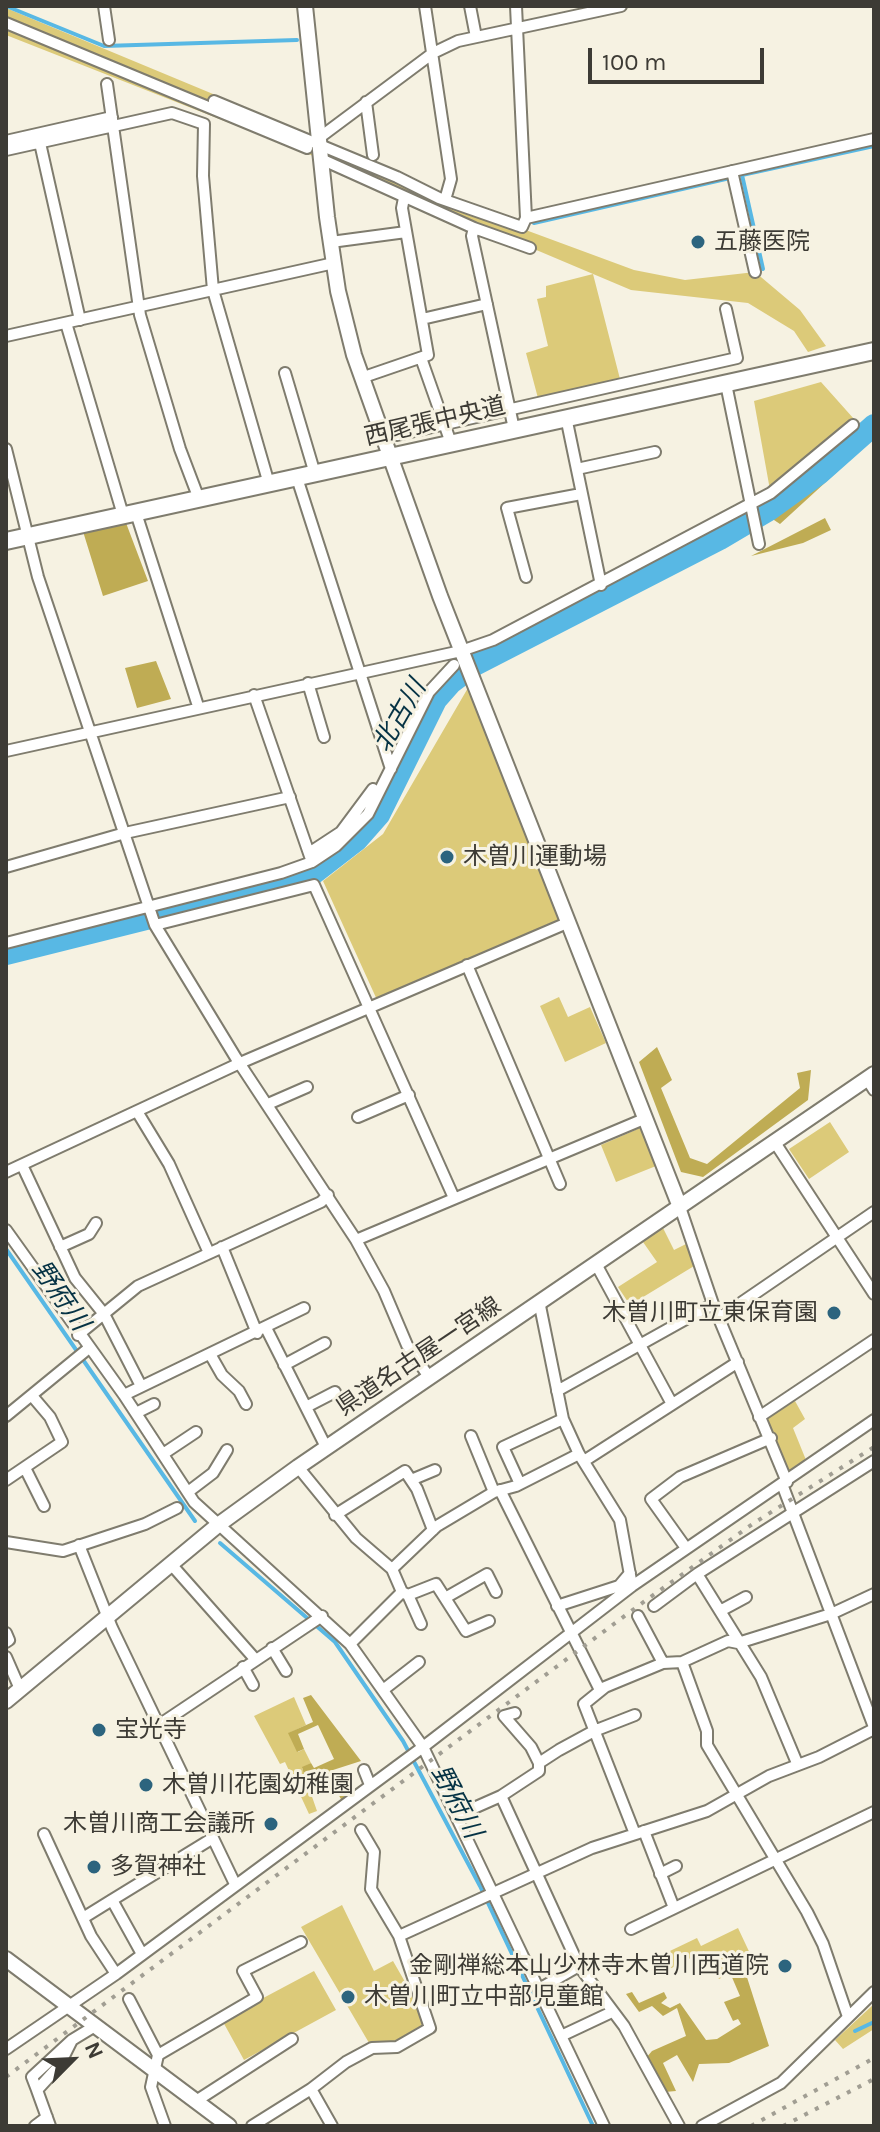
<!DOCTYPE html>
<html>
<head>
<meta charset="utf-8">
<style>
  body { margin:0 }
  #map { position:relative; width:880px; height:2132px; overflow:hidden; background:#f6f2e2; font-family:Karla,sans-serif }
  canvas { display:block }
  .frame { position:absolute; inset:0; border:8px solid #3d3b35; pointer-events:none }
  .north { position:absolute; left:32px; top:2020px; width:80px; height:80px; -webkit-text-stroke:6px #f6f2e2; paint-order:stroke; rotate:66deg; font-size:22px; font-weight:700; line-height:32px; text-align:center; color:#3d3b35 }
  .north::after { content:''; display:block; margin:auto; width:28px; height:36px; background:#3d3b35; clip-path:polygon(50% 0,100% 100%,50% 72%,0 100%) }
  .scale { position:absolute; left:588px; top:48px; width:176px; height:36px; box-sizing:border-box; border:4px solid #3d3b35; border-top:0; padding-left:10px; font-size:24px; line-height:28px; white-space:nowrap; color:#3d3b35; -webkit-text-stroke:6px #f6f2e2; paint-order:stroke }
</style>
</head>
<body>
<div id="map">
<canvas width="880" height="2132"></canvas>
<div class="frame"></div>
<div class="north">N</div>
<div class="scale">100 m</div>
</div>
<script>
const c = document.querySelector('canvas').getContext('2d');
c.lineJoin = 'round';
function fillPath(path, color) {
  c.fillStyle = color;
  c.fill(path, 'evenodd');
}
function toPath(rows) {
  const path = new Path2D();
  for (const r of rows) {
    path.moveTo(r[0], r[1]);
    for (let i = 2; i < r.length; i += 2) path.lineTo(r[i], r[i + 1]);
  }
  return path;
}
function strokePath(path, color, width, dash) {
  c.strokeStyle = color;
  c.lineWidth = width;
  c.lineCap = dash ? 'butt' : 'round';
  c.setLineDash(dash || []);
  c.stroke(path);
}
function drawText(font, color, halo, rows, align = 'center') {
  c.font = font + ' Karla,"Noto Sans JP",sans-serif';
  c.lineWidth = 6;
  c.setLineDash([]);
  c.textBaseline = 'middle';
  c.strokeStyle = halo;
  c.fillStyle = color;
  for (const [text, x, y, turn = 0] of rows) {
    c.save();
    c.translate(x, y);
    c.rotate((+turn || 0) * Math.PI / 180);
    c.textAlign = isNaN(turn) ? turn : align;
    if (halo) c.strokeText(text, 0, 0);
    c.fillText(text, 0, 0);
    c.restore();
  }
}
fillPath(toPath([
  [6,8,319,138,320,145,439,198,634,270,685,280,755,272,800,310,826,346,808,352,794,331,748,303,631,290,321,159,6,35],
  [593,274,620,379,539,402,526,353,548,346,537,299,546,297,546,286],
  [821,382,854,419,770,490,754,401],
  [472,681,567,923,378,1002,323,881,383,834],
  [559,997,568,1017,590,1007,606,1043,565,1062,540,1006],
  [830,1122,849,1152,809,1179,789,1149],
  [640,1128,656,1166,616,1182,601,1145],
  [662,1226,674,1250,692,1241,699,1263,630,1305,618,1287,657,1262,643,1242],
  [795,1401,805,1419,793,1428,806,1460,784,1475,761,1419],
  [294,1697,306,1725,289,1733,298,1752,304,1749,311,1763,302,1768,317,1811,309,1814,285,1762,280,1764,254,1716],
  [342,1905,374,1971,393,1961,427,2020,397,2047,372,2048,301,1927],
  [738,1928,754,1962,719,1979,704,1951,660,1974,649,1961,697,1938,701,1946],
  [314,1971,336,2010,244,2060,222,2020],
  [874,2004,874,2029,843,2049,835,2040]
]), '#dcca79');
fillPath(toPath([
  [858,446,862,449,780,524,771,518],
  [123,515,148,581,103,596,81,525],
  [825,518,831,530,803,543,751,556],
  [156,661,171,699,137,708,125,668],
  [657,1047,672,1080,661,1088,690,1158,707,1164,800,1088,797,1073,811,1070,808,1100,703,1177,681,1172,639,1062],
  [311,1695,361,1761,333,1770,345,1797,343,1803,327,1773,306,1783,302,1767,311,1763,314,1768,334,1759,318,1725,298,1734,304,1749,297,1752,288,1733,313,1722,303,1698],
  [744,1968,769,2046,729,2063,699,2064,693,2082,677,2055,663,2063,676,2091,665,2092,646,2058,652,2051,686,2036,677,2008,663,2016,652,2006,639,2012,626,1994,632,1992,639,2003,664,1992,667,1998,661,2003,670,2008,680,2003,706,2040,717,2039,741,2024,738,2019,733,2021,724,2002,740,1996,731,1975]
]), '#bfac54');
strokePath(toPath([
  [6,6,104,46,297,40],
  [534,223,730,178],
  [763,269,742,175,874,146],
  [6,1249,195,1521],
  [220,1543,335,1642,403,1741,480,1886,593,2126],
  [855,2031,874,2022]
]), '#58b8e4', 4);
strokePath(toPath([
  [6,954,286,884,313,874,357,840,379,815,436,700,451,683,475,665,720,539,769,510,820,473,874,425]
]), '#58b8e4', 22);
const street = toPath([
  [104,6,109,40],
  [425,6,451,179,445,200],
  [470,6,476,37],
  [6,23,307,148],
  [107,84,140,315,180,449,199,499],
  [214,101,397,177,439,198,522,227,526,218,516,6],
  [366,102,373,155],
  [319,138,433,53,458,41,621,6],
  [6,141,112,117],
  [40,143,80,320],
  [6,150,172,113,204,124,203,176,213,290,269,484],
  [321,159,474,228,530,248],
  [732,171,755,272],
  [526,218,874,139],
  [474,228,472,236,514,429],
  [331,242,406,232],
  [422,319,487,304],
  [66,323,123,515],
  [6,336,334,263],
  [421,358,451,443],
  [285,373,315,474],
  [361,378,428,355,402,208,404,198],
  [726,384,759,544],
  [566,417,601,585],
  [397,435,737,358,726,309],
  [6,449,38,577,155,925,236,1058,356,1240,384,1291,407,1345,429,1377],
  [577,469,655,452],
  [297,478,391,769],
  [136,513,198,706],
  [526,577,507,508,581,494],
  [308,683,324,737],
  [6,751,461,651,493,640,771,493,853,425],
  [309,853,341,832,373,789],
  [312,862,336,846,368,814,429,692,454,665],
  [6,867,125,833,290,797],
  [155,925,314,885,454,1198],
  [6,943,281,873,312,862,254,695],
  [467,965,560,1184],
  [867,1079,874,1090],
  [268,1104,307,1087],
  [138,1113,169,1164,209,1253],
  [358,1117,409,1095],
  [774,1141,874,1294],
  [22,1165,75,1278,104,1314,141,1386],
  [6,1172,240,1063,567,923],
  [680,1207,713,1304,787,1482],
  [6,1230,124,1395,194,1502,350,1644,423,1747,604,2126],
  [356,1240,644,1119],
  [60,1247,89,1234,96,1223],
  [222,1247,257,1333],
  [596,1264,672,1404],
  [539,1301,563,1419,579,1454,620,1520,632,1586],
  [719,1318,874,1212],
  [266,1328,326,1447],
  [78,1335,138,1286,321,1202,328,1195],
  [210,1354,222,1375,239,1391,246,1404],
  [284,1365,325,1343],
  [557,1391,713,1304],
  [124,1395,304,1308],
  [306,1407,335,1392],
  [136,1413,154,1404],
  [6,1416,89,1348],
  [759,1417,874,1340],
  [471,1436,494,1492],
  [163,1454,196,1432],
  [584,1461,738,1362],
  [298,1467,356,1538,392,1569,402,1592,350,1644],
  [25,1468,44,1506],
  [6,1480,62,1442,50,1417,33,1397],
  [411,1480,435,1470],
  [520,1484,503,1447,563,1419],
  [782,1484,874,1727],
  [500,1490,600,1690],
  [188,1492,213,1473,227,1450],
  [335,1515,405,1471,417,1489,433,1530],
  [6,1542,63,1551,145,1524,177,1508],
  [79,1545,112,1628,235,1884],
  [686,1548,651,1499,680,1477,771,1438],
  [170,1563,255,1659],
  [392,1569,437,1526,494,1492,516,1486,579,1454],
  [697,1574,761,1677,797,1763],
  [402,1592,408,1595,436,1584,466,1631,489,1621],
  [408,1595,421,1624],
  [445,1598,487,1574,496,1592],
  [557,1606,619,1586,630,1573],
  [654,1606,697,1574,874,1461],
  [720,1611,746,1597],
  [638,1616,663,1663],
  [6,1633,9,1640,6,1642],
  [272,1648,286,1671],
  [6,1657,20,1689],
  [682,1662,707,1731,707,1745,807,1912,823,1944,847,2014],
  [243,1667,253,1685],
  [383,1690,419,1662],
  [515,1713,504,1716,531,1747,539,1763],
  [159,1725,322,1616],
  [364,1770,370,1785],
  [501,1796,579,1966,624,2026,679,2126],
  [458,1815,501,1796,539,1771,539,1763,559,1750,594,1731,635,1715],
  [644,1831,674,1908],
  [44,1834,91,1936,116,1974],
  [635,1834,584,1704,605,1687,663,1663,682,1662,728,1641,738,1643,831,1614,874,1594],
  [660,1874,676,1866],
  [83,1918,112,1900],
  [631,1929,874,1812],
  [399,1936,592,1848,707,1811,769,1776,819,1757,874,1729],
  [142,1954,112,1900,213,1838],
  [539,1989,579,1966],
  [129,1999,158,2055,151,2087,165,2126],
  [561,2036,612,2012],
  [6,2049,116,1974,423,1747,632,1586,874,1420],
  [158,2055,257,1997,243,1971,301,1942],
  [311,2089,332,2126],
  [37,2090,32,2077,72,2040],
  [196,2101,292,2039],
  [35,2126,47,2117],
  [50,2126,37,2090,59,2066,72,2040,95,2026],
  [252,2126,311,2089,346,2062,372,2048,397,2047,430,2028,399,1936,371,1889,374,1852,361,1830],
  [702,2126,781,2083,874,1992]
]);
const secondary = toPath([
  [305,6,327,217,338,291,354,355,440,596,680,1207],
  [6,1701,218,1525,298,1467,874,1074],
  [6,1959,229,2126]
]);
const primary = toPath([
  [6,541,874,351]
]);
strokePath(street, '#7f7c6e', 14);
strokePath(secondary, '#7f7c6e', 18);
strokePath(primary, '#7f7c6e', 20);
strokePath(street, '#fff', 10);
strokePath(secondary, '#fff', 14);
strokePath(primary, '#fff', 16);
strokePath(toPath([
  [6,2077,638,1606,754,1523,874,1447],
  [751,2126,874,2058],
  [783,2126,874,2079]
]), '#a19e93', 4, [4, 8]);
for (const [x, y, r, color] of [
  [698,242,8,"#2c647e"],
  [447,857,8,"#2c647e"],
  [834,1313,8,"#2c647e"],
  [99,1730,8,"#2c647e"],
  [146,1785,8,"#2c647e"],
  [271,1824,8,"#2c647e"],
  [94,1867,8,"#2c647e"],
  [785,1966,8,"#2c647e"],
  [348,1997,8,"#2c647e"]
]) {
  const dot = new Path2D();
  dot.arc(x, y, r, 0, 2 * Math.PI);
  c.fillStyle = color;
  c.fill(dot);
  strokePath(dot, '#f6f2e2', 3);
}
drawText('24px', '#3d3b35', '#f6f2e2', [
  ["五藤医院",714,242],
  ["木曽川運動場",463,857],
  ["木曽川町立東保育園",818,1313,"right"],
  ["宝光寺",115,1730],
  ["木曽川花園幼稚園",162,1785],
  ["木曽川商工会議所",255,1824,"right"],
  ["多賀神社",110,1867],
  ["金剛禅総本山少林寺木曽川西道院",769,1966,"right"],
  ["木曽川町立中部児童館",364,1997]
], 'left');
drawText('24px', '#3d3b35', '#f6f2e2', [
  ["西尾張中央道",435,422,-13],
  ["県道名古屋一宮線",419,1357,-34]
]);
drawText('italic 26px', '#053244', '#f6f2e2', [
  ["北古川",400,716,-60],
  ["野府川",60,1296,55],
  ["野府川",456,1802,62]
]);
</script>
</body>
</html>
